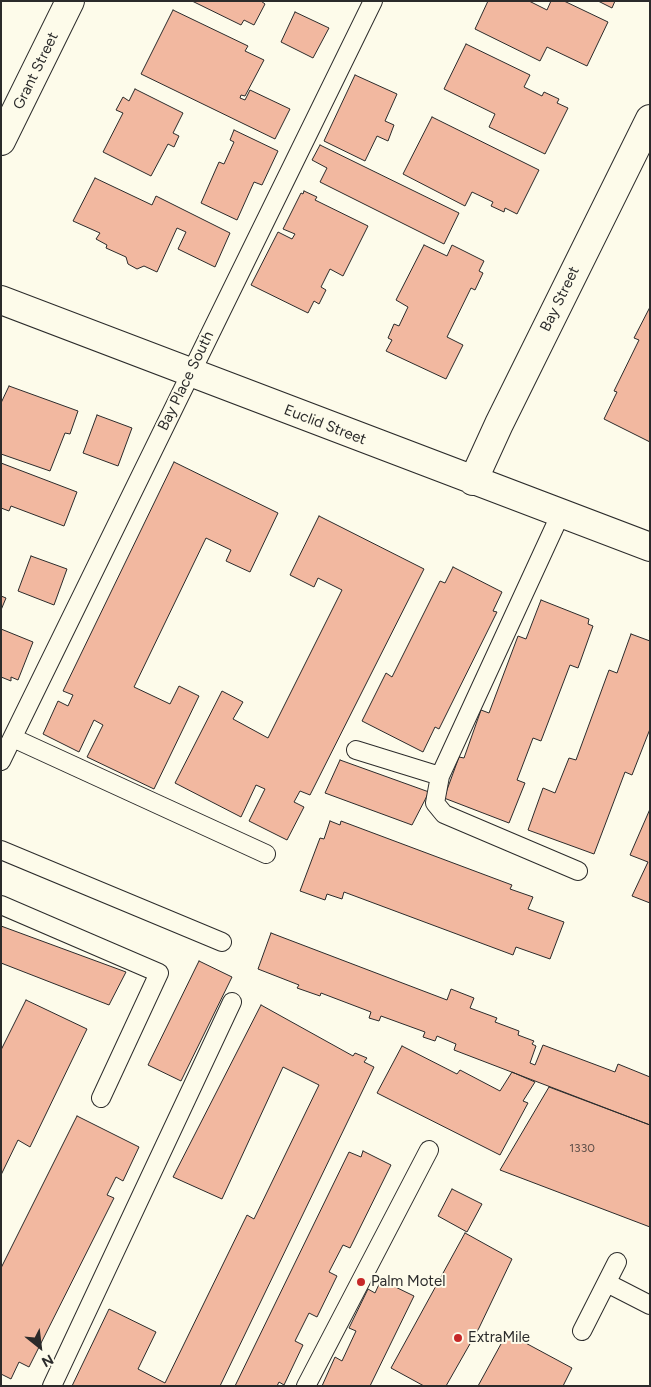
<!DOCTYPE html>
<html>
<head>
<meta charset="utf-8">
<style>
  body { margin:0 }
  #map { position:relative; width:651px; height:1387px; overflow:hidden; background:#fdfbea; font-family:Figtree,sans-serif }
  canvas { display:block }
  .frame { position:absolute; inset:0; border:2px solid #2b2b2b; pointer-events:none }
  .north { position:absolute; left:15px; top:1322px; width:50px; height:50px; -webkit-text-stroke:4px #fdfbea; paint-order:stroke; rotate:151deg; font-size:14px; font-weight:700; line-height:20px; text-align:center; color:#2b2b2b }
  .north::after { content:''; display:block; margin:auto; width:18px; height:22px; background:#2b2b2b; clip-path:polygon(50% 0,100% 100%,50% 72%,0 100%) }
</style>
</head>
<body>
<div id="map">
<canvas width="651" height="1387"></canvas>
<div class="frame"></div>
<div class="north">N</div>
</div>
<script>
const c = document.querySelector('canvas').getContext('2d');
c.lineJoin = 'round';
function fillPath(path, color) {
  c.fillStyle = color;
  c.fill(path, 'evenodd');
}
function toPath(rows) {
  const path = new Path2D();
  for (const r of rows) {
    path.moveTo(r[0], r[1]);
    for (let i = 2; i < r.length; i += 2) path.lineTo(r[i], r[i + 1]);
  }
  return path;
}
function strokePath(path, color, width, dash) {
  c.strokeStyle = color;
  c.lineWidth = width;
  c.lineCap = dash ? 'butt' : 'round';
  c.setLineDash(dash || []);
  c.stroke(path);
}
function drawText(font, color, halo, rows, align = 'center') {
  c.font = font + ' Figtree,sans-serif';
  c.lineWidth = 4;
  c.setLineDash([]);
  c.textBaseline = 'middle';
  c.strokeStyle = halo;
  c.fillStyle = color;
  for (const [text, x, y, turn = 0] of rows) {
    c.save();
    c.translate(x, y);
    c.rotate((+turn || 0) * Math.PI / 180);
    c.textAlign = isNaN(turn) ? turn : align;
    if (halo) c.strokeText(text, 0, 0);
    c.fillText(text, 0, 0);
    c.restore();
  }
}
const building = toPath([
  [192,1,261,1,265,4,254,25,244,20,241,25,192,1],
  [488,1,529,1,547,10,551,1,564,1,608,22,587,66,547,47,540,61,475,29,488,1],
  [598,1,615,1,612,8,598,1],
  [173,10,248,46,245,51,264,60,245,96,241,95,240,98,245,100,250,90,290,109,275,139,141,74,173,10],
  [295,12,329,28,313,58,281,42,295,12],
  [466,44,530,75,524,87,542,96,544,92,559,99,557,103,568,108,545,154,489,127,495,114,444,89,466,44],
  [355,75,397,94,385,121,394,125,388,141,377,136,365,161,324,141,355,75],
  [135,89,183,113,173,133,179,136,174,147,168,144,151,176,103,152,123,113,116,110,123,97,129,101,135,89],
  [432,117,539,170,517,214,505,208,504,212,491,206,493,202,472,192,465,206,403,174,432,117],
  [234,130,278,151,262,185,254,182,237,220,201,203,219,162,224,164,234,142,230,140,234,130],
  [320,145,459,213,444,244,320,182,327,168,312,160,320,145],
  [95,178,152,205,156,196,230,233,215,267,178,249,186,232,177,228,157,272,144,266,137,269,128,264,126,257,106,248,107,245,96,239,100,233,73,221,95,178],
  [304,191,317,197,315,200,368,226,343,276,330,269,321,287,326,290,319,304,314,301,308,313,251,285,278,232,292,239,295,234,283,229,301,193,303,194,304,191],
  [424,245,447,256,452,245,484,261,479,271,483,273,475,290,471,288,447,337,463,345,446,379,386,351,392,340,388,338,394,324,399,326,408,307,396,300,424,245],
  [650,307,650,442,604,419,617,392,614,391,639,340,634,338,650,307],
  [9,386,78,411,70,434,65,433,50,471,1,454,1,403,9,386],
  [97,415,132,428,118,466,83,453,97,415],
  [174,462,278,513,250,572,226,561,231,550,206,538,134,687,170,704,179,686,199,696,154,789,87,757,103,725,94,720,79,752,43,734,58,701,68,706,73,695,63,691,174,462],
  [1,463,77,492,64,526,11,506,9,511,1,508,1,463],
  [319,516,424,569,310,795,300,791,294,802,304,807,287,840,249,821,265,789,256,785,241,817,175,783,222,691,243,702,233,719,268,738,342,590,318,578,314,587,290,575,319,516],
  [31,556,67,569,54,605,18,591,31,556],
  [453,567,502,592,493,611,497,612,439,729,435,727,423,752,362,721,386,673,392,677,440,581,445,583,453,567],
  [1,596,6,598,1,610,1,596],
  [541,600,589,619,588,624,593,626,578,668,570,665,541,741,533,738,517,780,525,783,509,823,444,798,459,757,464,758,481,710,489,713,518,636,526,639,541,600],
  [1,629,33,642,18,680,11,677,11,681,1,677,1,629],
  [631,634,650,641,650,729,632,775,625,772,594,854,528,830,543,788,555,793,569,758,576,760,609,670,617,673,631,634],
  [340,760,429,792,412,825,325,793,340,760],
  [650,809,650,903,632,896,648,862,630,855,650,809],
  [330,821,340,825,341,821,512,885,510,889,533,897,528,909,564,922,550,959,516,947,513,955,344,892,342,899,327,894,325,900,300,891,320,838,324,839,330,821],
  [1,926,126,972,109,1005,1,963,1,926],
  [271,933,447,1000,451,989,474,998,470,1008,497,1018,495,1022,519,1031,518,1035,534,1041,532,1044,536,1046,530,1063,535,1065,543,1045,615,1072,618,1064,650,1077,650,1125,454,1050,456,1044,437,1036,435,1041,423,1037,425,1032,381,1016,379,1021,369,1018,371,1012,321,993,320,996,297,988,299,985,258,969,271,933],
  [199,961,232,977,181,1081,148,1065,199,961],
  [26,1000,87,1029,30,1147,18,1140,1,1175,1,1050,26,1000],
  [261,1005,353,1056,355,1053,367,1058,364,1062,374,1067,220,1386,72,1386,109,1309,156,1332,138,1369,165,1383,247,1215,254,1219,319,1085,283,1067,222,1199,173,1177,261,1005],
  [402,1046,457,1074,460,1070,500,1091,512,1072,535,1082,523,1101,528,1103,500,1155,377,1093,402,1046],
  [549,1087,650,1125,650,1227,500,1170,549,1087],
  [77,1116,139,1147,123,1181,116,1177,107,1195,114,1198,29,1367,19,1362,11,1379,1,1374,1,1268,77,1116],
  [363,1151,391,1165,350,1248,343,1245,329,1272,337,1276,317,1317,309,1313,295,1341,303,1345,284,1385,279,1382,277,1386,235,1386,349,1152,361,1157,363,1151],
  [452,1189,482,1204,467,1232,438,1216,452,1189],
  [465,1233,512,1259,479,1328,446,1386,424,1386,391,1368,465,1233],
  [381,1280,414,1296,370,1386,322,1386,335,1357,342,1361,356,1331,349,1328,368,1289,375,1293,381,1280],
  [507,1333,572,1368,563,1386,478,1386,507,1333]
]);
fillPath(building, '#f2b8a0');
strokePath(building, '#2b2b2b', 1);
const service = toPath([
  [561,513,440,776,435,803,444,814,578,871],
  [13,738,266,854],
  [356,750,440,776],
  [1,761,373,1],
  [1,850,222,942],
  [1,905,159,973,101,1098],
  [607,1283,650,1305],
  [582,1331,617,1262],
  [52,1386,232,1002],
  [306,1386,429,1150]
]);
const minor = toPath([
  [1,141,70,1],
  [1,300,650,547],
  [473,481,499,424,650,119]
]);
strokePath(service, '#2b2b2b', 20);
strokePath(minor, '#2b2b2b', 30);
strokePath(service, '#fdfbea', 18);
strokePath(minor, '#fdfbea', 28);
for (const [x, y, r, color] of [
  [361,1282,5,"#c62828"],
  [458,1338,5,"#c62828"]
]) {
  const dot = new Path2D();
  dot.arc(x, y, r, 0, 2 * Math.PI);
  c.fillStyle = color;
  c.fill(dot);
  strokePath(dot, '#fdfbea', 2);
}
drawText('12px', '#5d4e48', null, [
  ["1330",582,1148]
]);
drawText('15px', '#2b2b2b', '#fdfbea', [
  ["Grant Street",36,71,-64],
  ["Bay Street",560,299,-64],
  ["Bay Place South",186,381,-64],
  ["Euclid Street",325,425,21]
]);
drawText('15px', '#2b2b2b', '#fdfbea', [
  ["Palm Motel",371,1282],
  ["ExtraMile",468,1338]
], 'left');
</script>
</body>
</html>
